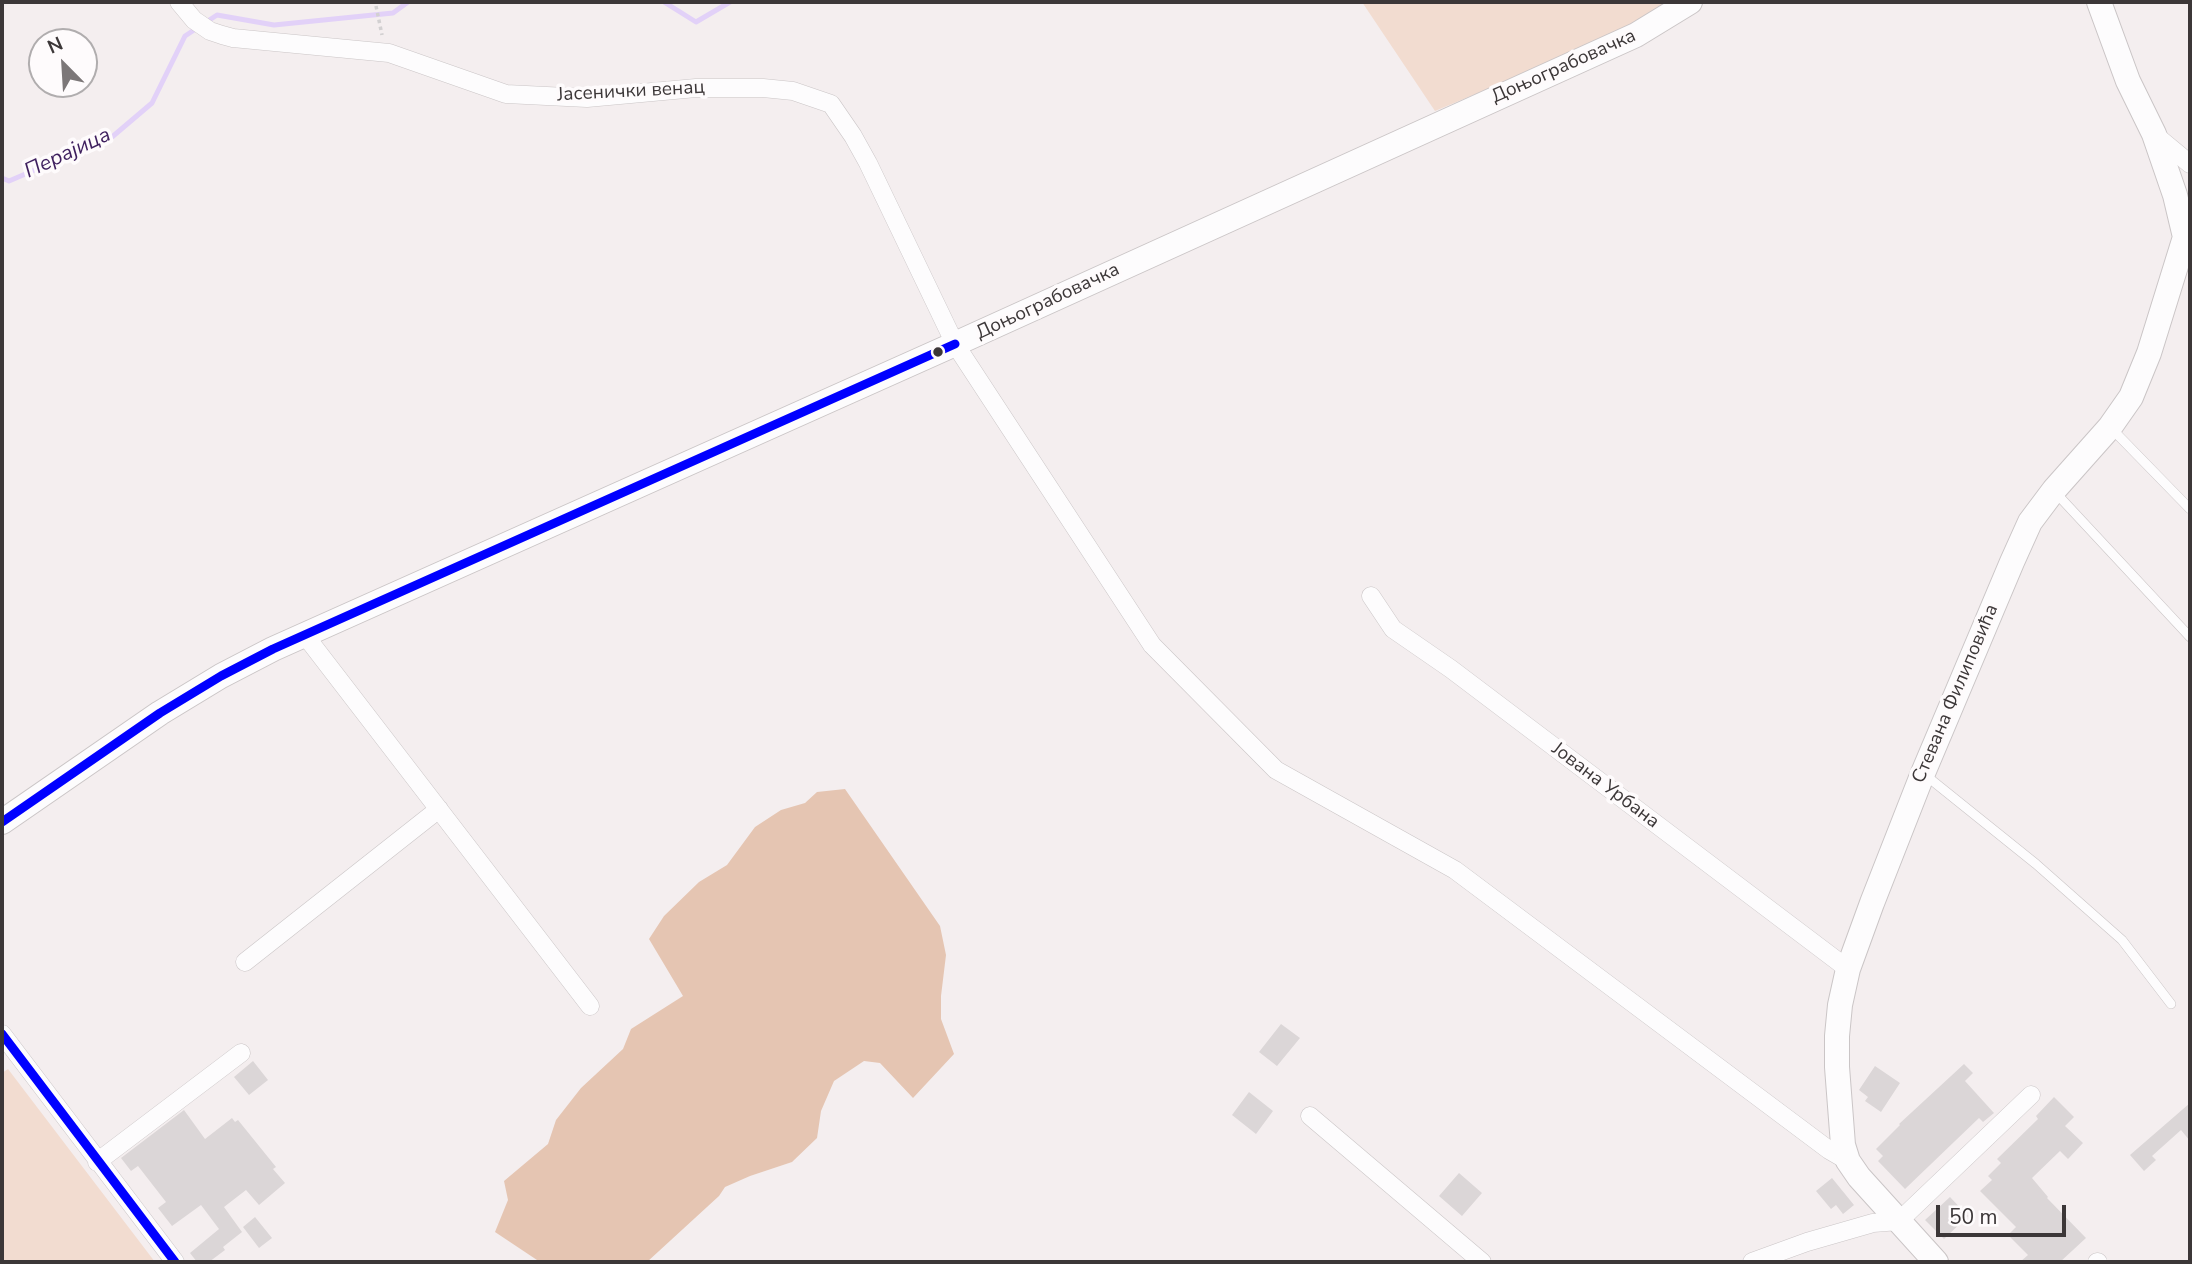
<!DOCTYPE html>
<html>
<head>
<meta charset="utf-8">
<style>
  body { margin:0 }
  #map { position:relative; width:2192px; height:1264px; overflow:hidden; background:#f4eeef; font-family:"Nunito Sans",sans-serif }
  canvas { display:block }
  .frame { position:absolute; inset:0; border:4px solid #3c3738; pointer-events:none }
  .north { position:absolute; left:28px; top:28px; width:70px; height:70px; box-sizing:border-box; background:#fefbfc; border:2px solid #b0adae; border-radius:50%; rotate:336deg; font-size:19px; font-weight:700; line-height:28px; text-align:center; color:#3c3738 }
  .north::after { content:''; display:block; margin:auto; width:24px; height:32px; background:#7c7778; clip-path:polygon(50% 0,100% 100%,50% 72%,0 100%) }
  .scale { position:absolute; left:1936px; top:1205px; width:130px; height:32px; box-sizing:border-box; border:4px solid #3c3738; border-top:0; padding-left:9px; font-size:21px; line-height:24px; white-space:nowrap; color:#3c3738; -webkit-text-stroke:5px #fefbfc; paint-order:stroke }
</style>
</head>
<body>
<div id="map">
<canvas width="2192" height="1264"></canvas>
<div class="frame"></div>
<div class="north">N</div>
<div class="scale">50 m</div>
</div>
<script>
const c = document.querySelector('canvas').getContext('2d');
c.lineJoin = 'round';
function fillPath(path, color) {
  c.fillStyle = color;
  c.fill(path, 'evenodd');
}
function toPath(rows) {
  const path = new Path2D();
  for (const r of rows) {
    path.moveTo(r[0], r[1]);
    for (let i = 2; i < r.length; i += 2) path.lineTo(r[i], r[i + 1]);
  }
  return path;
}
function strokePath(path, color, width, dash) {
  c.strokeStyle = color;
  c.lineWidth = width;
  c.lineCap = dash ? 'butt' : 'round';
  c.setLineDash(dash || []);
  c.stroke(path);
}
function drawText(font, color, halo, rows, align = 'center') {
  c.font = font + ' "Nunito Sans",sans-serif';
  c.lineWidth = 7;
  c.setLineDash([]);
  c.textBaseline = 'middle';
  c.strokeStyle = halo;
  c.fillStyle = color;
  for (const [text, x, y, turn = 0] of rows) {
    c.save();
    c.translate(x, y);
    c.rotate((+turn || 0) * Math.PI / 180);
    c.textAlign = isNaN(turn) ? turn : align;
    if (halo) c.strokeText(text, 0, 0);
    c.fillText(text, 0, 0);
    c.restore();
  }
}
fillPath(toPath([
  [1362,2,1666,2,1607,39,1435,111],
  [8,1069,155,1262,2,1262,2,1073]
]), '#f2dcd0');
fillPath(toPath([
  [845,789,940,926,946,955,941,996,941,1019,954,1054,913,1098,880,1063,864,1061,834,1081,821,1111,817,1138,792,1162,750,1176,725,1187,719,1196,647,1262,540,1262,495,1232,508,1200,504,1181,548,1144,556,1120,581,1088,623,1049,631,1029,683,996,649,939,664,916,699,882,727,865,755,827,781,810,805,803,817,792]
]), '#e5c5b2');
strokePath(toPath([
  [664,2,696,22,730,2],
  [2,178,9,181,112,137,152,103,185,36,217,15,274,25,393,13,408,2]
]), '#e2d1f8', 5);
fillPath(toPath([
  [1281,1024,1300,1038,1277,1066,1259,1052],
  [253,1061,268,1080,249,1095,234,1077],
  [1964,1064,1973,1073,1965,1081,1994,1113,1983,1122,1979,1118,1905,1189,1878,1161,1883,1156,1876,1149,1900,1125,1899,1124],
  [1875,1066,1900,1083,1881,1112,1865,1101,1868,1097,1859,1090],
  [1249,1092,1273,1111,1256,1134,1232,1115],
  [2054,1097,2074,1117,2065,1126,2083,1143,2068,1159,2060,1151,2032,1178,2048,1197,2047,1198,2086,1238,2060,1262,2020,1262,2028,1255,2008,1235,2016,1227,1980,1191,1992,1180,1988,1176,2001,1163,1997,1159,2038,1119,2036,1116],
  [2190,1103,2190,1141,2181,1130,2152,1156,2156,1160,2144,1171,2130,1155],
  [184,1110,205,1139,232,1118,235,1122,238,1120,276,1167,273,1169,285,1183,259,1205,246,1190,224,1207,242,1232,223,1247,225,1250,209,1262,197,1262,190,1253,219,1229,201,1205,172,1226,158,1208,166,1202,138,1166,131,1171,121,1158],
  [1459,1173,1482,1193,1462,1216,1439,1196],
  [1832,1178,1854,1205,1843,1214,1836,1205,1831,1209,1816,1191],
  [1950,1197,1968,1216,1944,1239,1925,1220],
  [255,1217,272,1238,259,1248,243,1227]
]), '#dbd6d7');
const lane = toPath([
  [2111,428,2190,509],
  [2055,492,2190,637],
  [1924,774,2036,864,2122,940,2171,1004]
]);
const street = toPath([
  [179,2,194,20,210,31,222,35,233,38,389,53,506,94,587,98,696,88,763,88,793,91,831,104,853,136,868,163,955,344,1152,645,1276,770,1455,870,1829,1150,1848,1161],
  [2155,135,2190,164],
  [1371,596,1393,629,1451,669,1848,969],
  [304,634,590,1006],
  [245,962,439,809],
  [2,1034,175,1262],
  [1310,1116,1482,1262],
  [97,1162,241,1053],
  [1752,1262,1807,1242,1873,1223,1899,1221,2031,1095],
  [2097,1262,2098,1262]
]);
const secondary = toPath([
  [2,822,160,713,221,676,273,649,955,344,1636,35,1690,2],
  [1936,1262,1859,1177,1848,1161,1843,1145,1837,1067,1837,1036,1840,1005,1848,969,1872,903,1923,773,2012,562,2030,522,2054,490,2110,427,2131,397,2149,353,2185,237,2175,195,2154,134,2128,81,2099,2]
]);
strokePath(lane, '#cac5c6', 10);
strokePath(street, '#cac5c6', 19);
strokePath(secondary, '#cac5c6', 26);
strokePath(toPath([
  [376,6,382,35]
]), '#d2d0d1', 3.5, [3.5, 3.5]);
strokePath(lane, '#fdfcfd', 9);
strokePath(street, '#fdfcfd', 18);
strokePath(secondary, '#fdfcfd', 24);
strokePath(toPath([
  [2,822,160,713,221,676,273,649,955,344],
  [2,1034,175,1262]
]), '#00f', 9);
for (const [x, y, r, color] of [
  [938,352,6,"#3c3738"]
]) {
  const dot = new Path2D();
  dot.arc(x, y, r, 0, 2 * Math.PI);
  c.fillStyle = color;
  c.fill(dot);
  strokePath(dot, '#fefbfc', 2.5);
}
drawText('19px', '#3c3738', '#fefbfc', [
  ["Доњограбовачка",1564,67,-24],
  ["Јасенички венац",631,92,-3],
  ["Доњограбовачка",1048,302,-25],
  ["Стевана Филиповића",1956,694,-67],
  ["Јована Урбана",1605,786,37]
]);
drawText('italic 21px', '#3e1f5e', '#fefbfc', [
  ["Перајица",68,154,-25]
]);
</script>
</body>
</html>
